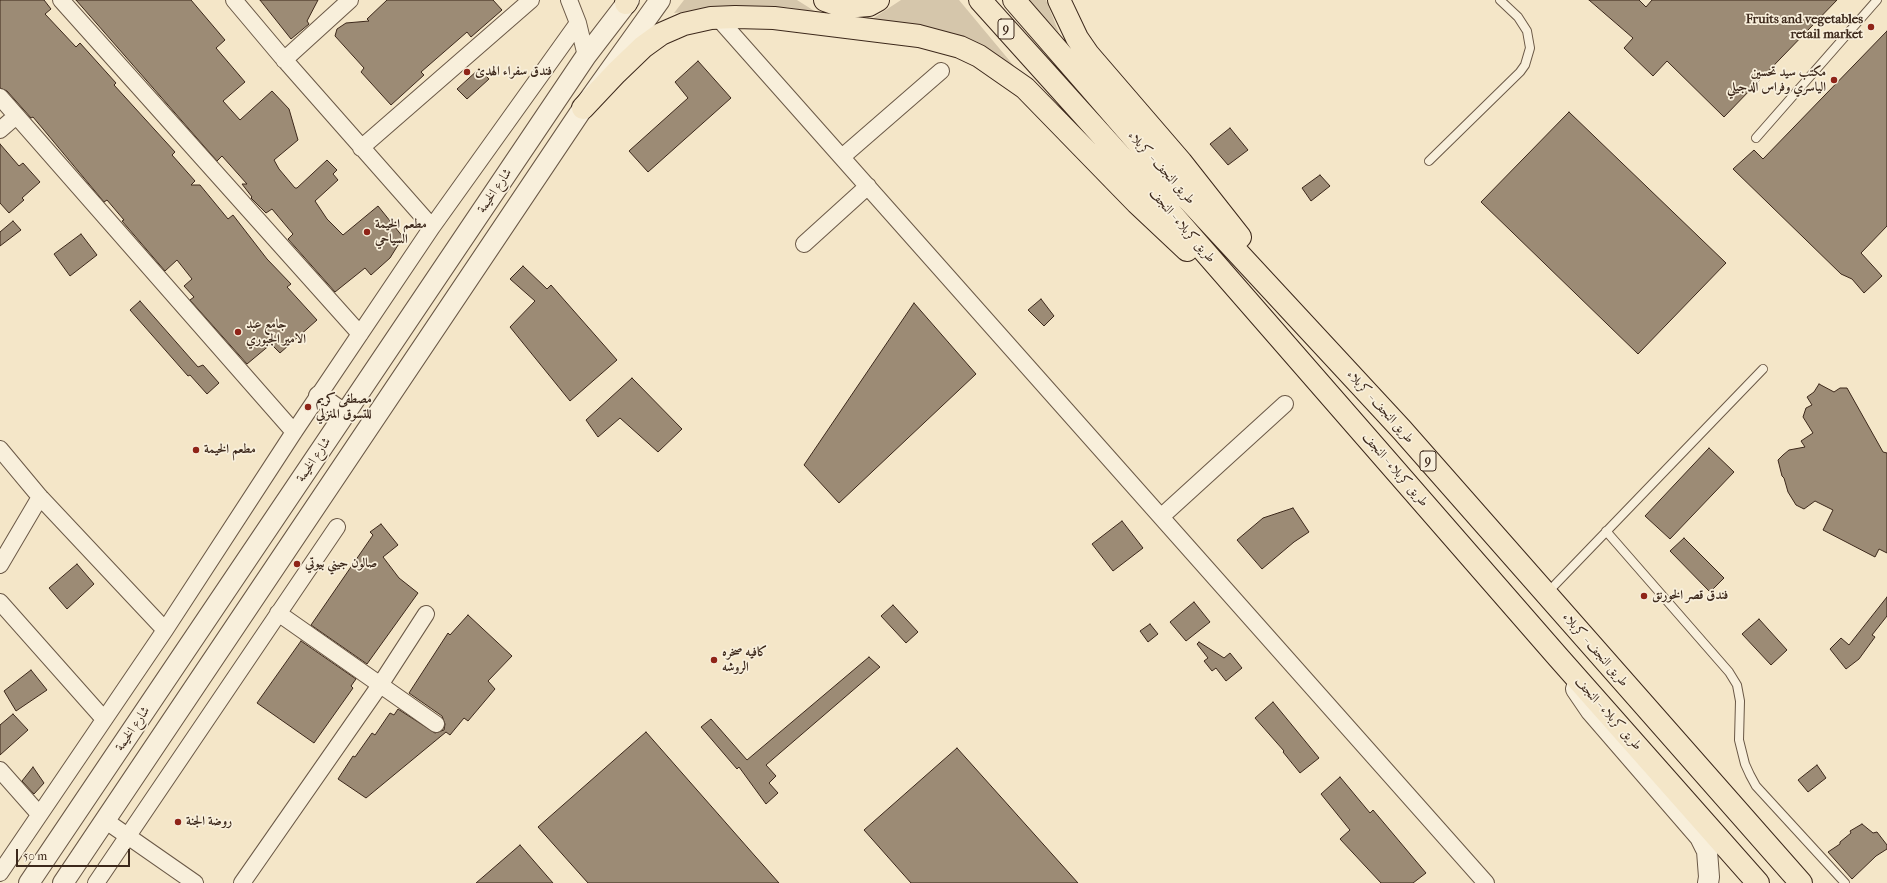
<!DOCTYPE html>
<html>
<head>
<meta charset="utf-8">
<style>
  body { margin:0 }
  #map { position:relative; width:1887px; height:883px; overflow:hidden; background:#f4e6c8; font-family:"IM FELL French Canon",serif }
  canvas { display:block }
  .scale { position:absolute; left:16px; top:849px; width:114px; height:18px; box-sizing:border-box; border:2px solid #3c281b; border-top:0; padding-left:5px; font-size:12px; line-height:14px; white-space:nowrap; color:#3c281b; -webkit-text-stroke:3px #f8efdb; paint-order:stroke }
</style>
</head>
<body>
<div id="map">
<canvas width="1887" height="883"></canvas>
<div class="scale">50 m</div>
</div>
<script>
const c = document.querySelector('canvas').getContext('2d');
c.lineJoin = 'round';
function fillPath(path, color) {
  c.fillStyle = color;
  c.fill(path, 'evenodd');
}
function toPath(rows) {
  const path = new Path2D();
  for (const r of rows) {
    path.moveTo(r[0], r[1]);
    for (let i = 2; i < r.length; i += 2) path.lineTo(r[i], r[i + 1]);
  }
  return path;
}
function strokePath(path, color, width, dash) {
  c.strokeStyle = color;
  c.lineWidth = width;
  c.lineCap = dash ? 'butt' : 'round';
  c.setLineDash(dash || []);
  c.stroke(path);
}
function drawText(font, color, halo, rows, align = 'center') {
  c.font = font + ' "IM FELL French Canon",Amiri,serif';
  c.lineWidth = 3.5;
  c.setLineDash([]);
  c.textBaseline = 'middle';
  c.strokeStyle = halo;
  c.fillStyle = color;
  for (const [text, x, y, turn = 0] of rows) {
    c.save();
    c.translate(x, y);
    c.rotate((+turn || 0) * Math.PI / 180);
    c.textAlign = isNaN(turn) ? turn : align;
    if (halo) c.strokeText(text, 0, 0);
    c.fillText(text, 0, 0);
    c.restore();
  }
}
fillPath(toPath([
  [684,0,797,0,816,12,786,7,739,6,674,13],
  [901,0,959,0,1019,72,866,23],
  [1029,0,1046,0,1059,33]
]), '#d5c6ab');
const building = toPath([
  [0,0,44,0,51,9,45,14,76,47,80,43,116,83,114,85,175,152,172,155,195,181,191,185,200,185,228,219,233,215,267,259,291,284,287,287,317,320,280,353,271,344,247,364,190,300,194,297,184,286,192,279,177,260,165,271,122,221,124,220,107,200,104,202,33,117,31,118,7,91,0,88,0,0],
  [76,0,191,0,225,40,216,48,245,82,223,101,240,120,272,91,289,109,298,140,274,160,279,169,295,188,297,188,327,160,337,170,333,174,338,180,315,201,327,219,343,235,378,206,403,237,390,258,371,275,365,268,335,292,288,239,293,234,272,209,266,213,251,198,252,197,242,184,247,184,222,156,217,161,76,0],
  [260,0,318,0,307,21,309,24,291,39,260,0],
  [387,0,493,0,502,10,471,37,467,32,421,72,424,75,391,105,361,72,364,68,335,36,337,29,346,23,369,21,367,19,387,0],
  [1589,0,1639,0,1646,7,1652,0,1837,0,1724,117,1667,61,1653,76,1624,48,1633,38,1589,0],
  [1887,31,1887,226,1861,253,1882,276,1864,293,1852,279,1841,274,1733,169,1754,150,1763,159,1887,31],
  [698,61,731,98,648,172,629,151,688,98,675,82,698,61],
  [479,69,489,79,467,99,457,89,479,69],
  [1569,112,1726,263,1638,354,1481,202,1569,112],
  [1230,128,1248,150,1228,165,1210,144,1230,128],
  [0,144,19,166,23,163,40,182,22,198,24,200,9,213,0,203,0,144],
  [1320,175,1330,186,1311,201,1302,188,1320,175],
  [13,221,21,230,0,246,0,232,13,221],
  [81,234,97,255,70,276,54,254,81,234],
  [523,266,547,289,551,285,617,360,570,401,510,327,535,301,510,279,523,266],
  [1041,299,1054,316,1044,326,1028,310,1041,299],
  [140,301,198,367,203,365,219,383,207,394,190,375,188,376,130,310,140,301],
  [914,303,976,374,839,503,804,465,914,303],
  [632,378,682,429,658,452,620,418,598,437,586,420,632,378],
  [1819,384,1834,392,1840,388,1847,388,1883,452,1887,453,1887,553,1879,549,1875,557,1823,530,1833,510,1815,501,1804,509,1796,505,1788,492,1784,478,1782,476,1778,460,1783,455,1789,450,1805,447,1801,441,1813,433,1803,417,1806,408,1812,405,1807,397,1814,392,1819,384],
  [1709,448,1734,472,1670,539,1645,516,1709,448],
  [1293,508,1309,532,1294,542,1262,569,1237,540,1263,518,1293,508],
  [1122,521,1143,548,1113,571,1092,544,1122,521],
  [381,524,398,545,383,557,399,578,418,593,367,664,311,625,373,535,370,532,381,524],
  [1684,538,1724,578,1710,592,1670,551,1684,538],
  [77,564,94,584,67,609,49,588,77,564],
  [1887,597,1887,616,1872,635,1875,637,1859,659,1846,669,1830,649,1841,638,1849,645,1887,597],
  [1194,602,1210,622,1186,641,1170,622,1194,602],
  [893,605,918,632,906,643,881,616,893,605],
  [468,615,512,656,488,681,495,689,468,721,464,718,450,735,446,732,366,798,338,779,353,756,355,757,372,733,375,735,390,713,394,715,398,709,435,733,444,730,445,724,442,716,409,693,448,633,450,635,468,615],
  [1759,619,1787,650,1771,665,1742,634,1759,619],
  [1150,624,1158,634,1148,642,1140,631,1150,624],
  [301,641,356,679,351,686,353,688,314,743,257,703,301,641],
  [1199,642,1224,658,1230,653,1242,668,1226,681,1216,668,1212,671,1204,661,1208,658,1197,644,1199,642],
  [869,657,880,667,766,765,776,776,769,783,778,793,766,804,739,767,737,769,701,727,711,719,747,760,869,657],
  [31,670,47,690,16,711,4,691,31,670],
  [1273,702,1319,758,1300,773,1283,752,1284,751,1255,718,1273,702],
  [13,714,28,730,0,755,0,725,13,714],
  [646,732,755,856,779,883,588,883,538,827,646,732],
  [957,748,1078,883,911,883,864,830,957,748],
  [1817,765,1826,778,1808,792,1798,780,1817,765],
  [33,767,44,783,34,794,22,781,33,767],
  [1340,777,1370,813,1373,810,1426,873,1413,883,1381,883,1340,839,1350,830,1321,794,1340,777],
  [1862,824,1873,833,1877,832,1887,845,1887,849,1876,856,1852,879,1828,852,1840,844,1840,842,1851,833,1850,831,1862,824],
  [520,845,553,883,476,883,520,845]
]);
fillPath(building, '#9c8b75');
strokePath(building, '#3c281b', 1);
const service = toPath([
  [1756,138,1877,0],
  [1429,161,1520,72,1525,65,1530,48,1527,31,1518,17,1500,0],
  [1606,531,1729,672,1737,685,1740,701,1739,740,1745,764,1750,775,1756,786,1845,883],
  [1547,593,1763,369]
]);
const minor = toPath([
  [61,0,360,334],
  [234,0,282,57,432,227],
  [569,0,578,23,586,56],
  [718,18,1486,883],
  [284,60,350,0],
  [0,97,294,432],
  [0,130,15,117],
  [361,148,531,0],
  [842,157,941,71],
  [804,244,868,186],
  [0,449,40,497,165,630],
  [1162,516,1285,404],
  [0,565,40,497],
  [0,602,103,718],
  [278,613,436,724],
  [0,770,39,814],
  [106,821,195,883],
  [0,873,165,630,294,432,432,227,578,23],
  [96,883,337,527],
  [242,883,380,685,426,614]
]);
const tertiary = toPath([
  [319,396,344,414],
  [1576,689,1591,711,1700,837,1707,851,1709,877,1708,883],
  [29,883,586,56,629,0],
  [63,883,583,108,660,0]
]);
const trunk = toPath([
  [825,0,845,7,869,5,878,0],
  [980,0,1143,181,1558,657,1758,883],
  [1014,0,1174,184,1402,430,1801,883],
  [1059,0,1077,38,1088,54,1181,162,1240,237],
  [626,3,627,0],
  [583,108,616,73,643,47,661,34,684,24,711,18,735,17,774,18,919,36,960,47,979,56,1025,88,1137,203,1187,250]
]);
strokePath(service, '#6a5846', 10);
strokePath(minor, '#6a5846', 18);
strokePath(tertiary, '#6a5846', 22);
strokePath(trunk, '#3c281b', 24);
strokePath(service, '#f8efdb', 8);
strokePath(minor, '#f8efdb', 16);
strokePath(tertiary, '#f8efdb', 20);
strokePath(trunk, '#f4e6c8', 22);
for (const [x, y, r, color] of [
  [1871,27,4,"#8f2418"],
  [467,72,4,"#8f2418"],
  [1834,80,4,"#8f2418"],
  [367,232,4,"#8f2418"],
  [238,332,4,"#8f2418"],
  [308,407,4,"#8f2418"],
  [196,450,4,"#8f2418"],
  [297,564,4,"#8f2418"],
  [1644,596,4,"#8f2418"],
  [714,660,4,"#8f2418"],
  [178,822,4,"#8f2418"]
]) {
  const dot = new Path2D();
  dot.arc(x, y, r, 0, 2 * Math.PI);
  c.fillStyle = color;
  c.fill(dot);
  strokePath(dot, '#f8efdb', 1.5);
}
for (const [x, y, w] of [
  [1006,29,16],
  [1428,461,16]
]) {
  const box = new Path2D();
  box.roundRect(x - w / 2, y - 10, w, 20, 3);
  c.fillStyle = '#f8efdb';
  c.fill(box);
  strokePath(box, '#3c281b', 1);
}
drawText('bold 12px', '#3c281b', null, [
  ["9",1006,29],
  ["9",1428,461]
]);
drawText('bold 13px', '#3c281b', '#f8efdb', [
  ["Fruits and vegetables",1863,20,"right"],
  ["retail market",1863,35,"right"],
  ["فندق سفراء الهدى",475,72],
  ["مكتب سيد تحسين",1826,73,"right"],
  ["الياسري وفراس الدجيلي",1826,88,"right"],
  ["مطعم الخيمة",375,225],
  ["السياحي",375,240],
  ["جامع عبد",246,325],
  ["الامير الجبوري",246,340],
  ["مصطفى كريم",316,400],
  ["للتسوق المنزلي",316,415],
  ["مطعم الخيمة",204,450],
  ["صالون جيني بيوتي",305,564],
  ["فندق قصر الخورنق",1652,596],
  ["كافيه صخره",722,653],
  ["الروشه",722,668],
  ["روضة الجنة",186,822]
], 'left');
drawText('13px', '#3c281b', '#f8efdb', [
  ["طريق النجف - کربلاء",1161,168,48],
  ["شارع الخيمة",495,191,-56],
  ["طريق کربلاء - النجف",1182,226,49],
  ["طريق النجف - کربلاء",1380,407,48],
  ["شارع الخيمة",314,460,-56],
  ["طريق کربلاء - النجف",1395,470,49],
  ["طريق النجف - کربلاء",1595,650,49],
  ["طريق کربلاء - النجف",1608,714,48],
  ["شارع الخيمة",133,729,-56]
]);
</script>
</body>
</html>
